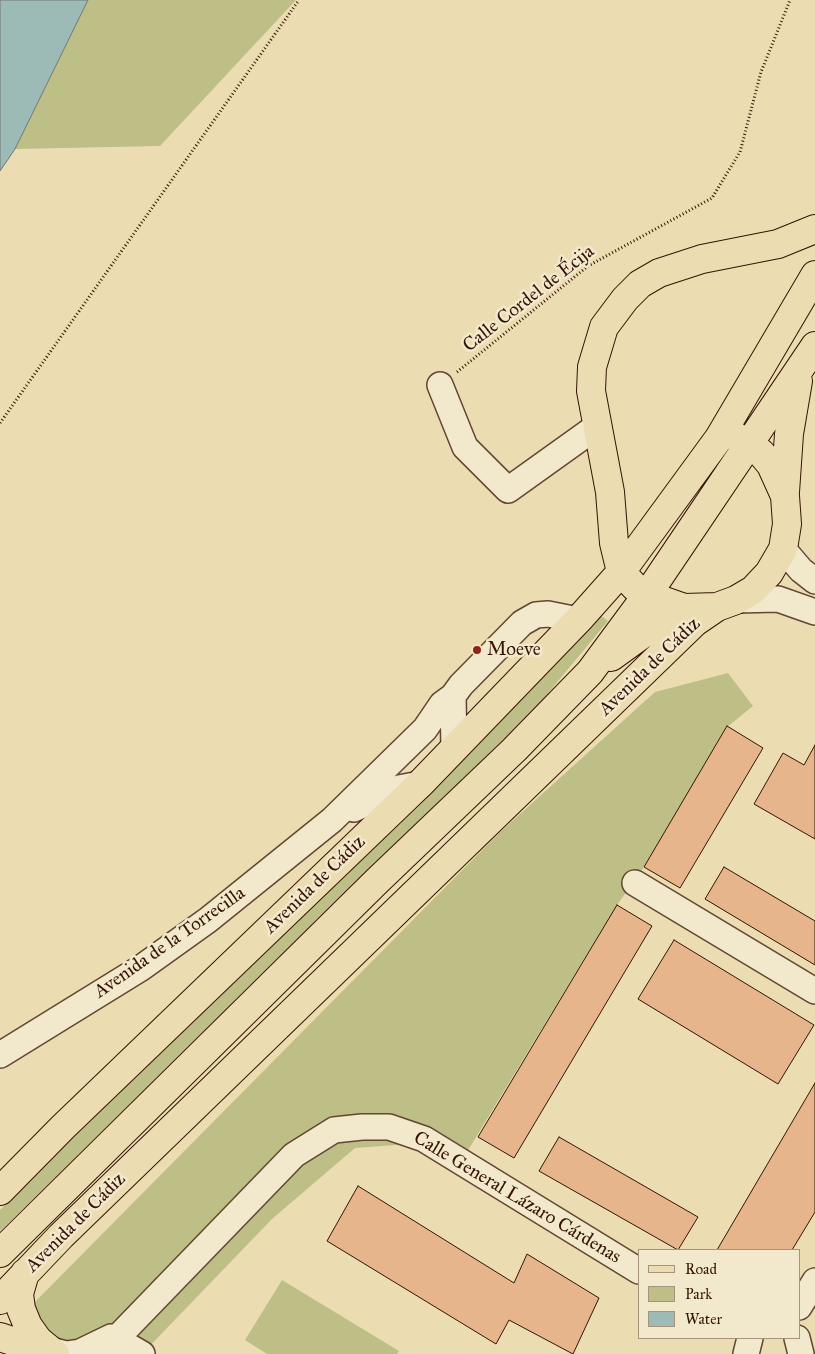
<!DOCTYPE html>
<html>
<head>
<meta charset="utf-8">
<style>
  body { margin:0 }
  #map { position:relative; width:815px; height:1354px; overflow:hidden; background:#ebddb1; font-family:"IM FELL Great Primer",serif }
  canvas { display:block }
  .legend { position:absolute; left:638px; top:1249px; width:162px; height:90px; box-sizing:border-box; background:#f2e9cc; border:1px solid #a6937d; margin:0; padding:6px 9px; list-style:none; font-size:15px; color:#351306 }
  .legend li { display:flex; align-items:center; gap:10px; height:25px }
  .legend b { width:25px; border:1px solid #a6937d }
</style>
</head>
<body>
<div id="map">
<canvas width="815" height="1354"></canvas>
<ul class="legend">
<li><b style="height:6px;background:#ebddb1"></b>Road</li>
<li><b style="height:14px;background:#bebf87"></b>Park</li>
<li><b style="height:14px;background:#9cbab6"></b>Water</li>
</ul>
</div>
<script>
const c = document.querySelector('canvas').getContext('2d');
c.lineJoin = 'round';
function fillPath(path, color) {
  c.fillStyle = color;
  c.fill(path, 'evenodd');
}
function toPath(rows) {
  const path = new Path2D();
  for (const r of rows) {
    path.moveTo(r[0], r[1]);
    for (let i = 2; i < r.length; i += 2) path.lineTo(r[i], r[i + 1]);
  }
  return path;
}
function strokePath(path, color, width, dash) {
  c.strokeStyle = color;
  c.lineWidth = width;
  c.lineCap = dash ? 'butt' : 'round';
  c.setLineDash(dash || []);
  c.stroke(path);
}
function drawText(font, color, halo, rows, align = 'center') {
  c.font = font + ' "IM FELL Great Primer",serif';
  c.lineWidth = 5;
  c.setLineDash([]);
  c.textBaseline = 'middle';
  c.strokeStyle = halo;
  c.fillStyle = color;
  for (const [text, x, y, turn = 0] of rows) {
    c.save();
    c.translate(x, y);
    c.rotate((+turn || 0) * Math.PI / 180);
    c.textAlign = isNaN(turn) ? turn : align;
    if (halo) c.strokeText(text, 0, 0);
    c.fillText(text, 0, 0);
    c.restore();
  }
}
fillPath(toPath([
  [88,0,296,0,160,146,15,149],
  [599,614,608,621,539,704,333,909,0,1231,0,1210,199,1014,417,808],
  [728,673,753,706,727,727,644,867,617,905,456,1170,410,1144,355,1148,272,1219,142,1354,59,1354,23,1314,500,832,655,692],
  [282,1280,399,1351,397,1354,267,1354,245,1340]
]), '#bebf87');
const water = toPath([
  [0,0,88,0,15,149,0,171,0,0]
]);
fillPath(water, '#9cbab6');
strokePath(water, '#737770', 1);
const building = toPath([
  [727,726,763,748,680,888,644,867,727,726],
  [815,745,815,839,754,804,783,753,804,765,815,745],
  [724,867,815,921,815,965,705,899,724,867],
  [617,905,652,926,514,1158,478,1137,617,905],
  [674,940,814,1025,778,1084,638,999,674,940],
  [815,1083,815,1212,792,1250,717,1250,815,1083],
  [559,1137,698,1217,678,1250,539,1171,559,1137],
  [358,1186,514,1283,527,1254,599,1298,573,1354,509,1320,496,1344,327,1241,358,1186]
]);
fillPath(building, '#e6b58b');
strokePath(building, '#351306', 1);
const minor = toPath([
  [440,385,465,447,508,490,596,427],
  [783,549,801,570,815,581],
  [736,600,778,599,815,612],
  [454,749,453,696,461,685,522,623,536,615,548,614,573,619,581,617],
  [354,809,399,788,420,784],
  [635,883,815,991],
  [0,1055,141,968,208,920,332,820,425,729,442,704,453,696],
  [799,1307,815,1281],
  [797,1338,801,1354],
  [116,1339,142,1354],
  [51,1350,66,1354,80,1352,111,1337],
  [98,1354,116,1339,294,1155,334,1130,362,1127,389,1127,424,1139,639,1271],
  [746,1354,750,1338]
]);
const major = toPath([
  [735,436,761,453,771,465,785,496,787,524,783,549,769,573,753,590,736,600,717,607,684,608,647,595,635,587,621,572,614,543,610,492,591,391,592,367,604,327,625,299,640,284,659,273,702,259,778,244,815,229],
  [785,492,789,434,798,381],
  [611,657,669,615,684,608],
  [0,1191,63,1127,420,784,581,617,621,572,719,438,815,275],
  [0,1253,377,881,514,750,590,672,647,595,815,346],
  [25,1273,19,1294,21,1309,28,1326,38,1340,55,1354],
  [0,1300,61,1236,695,622,717,607],
  [0,1337,18,1343,32,1354]
]);
strokePath(minor, '#624631', 28);
strokePath(major, '#351306', 30);
strokePath(toPath([
  [457,372,588,266,712,198,740,152,761,72,790,0],
  [0,423,299,0]
]), '#351306', 3, [1, 2.5]);
strokePath(minor, '#f2e9cc', 25);
strokePath(major, '#ebddb1', 28);
for (const [x, y, r, color] of [
  [477,650,5,"#8f2418"]
]) {
  const dot = new Path2D();
  dot.arc(x, y, r, 0, 2 * Math.PI);
  c.fillStyle = color;
  c.fill(dot);
  strokePath(dot, '#f2e9cc', 2);
}
drawText('19px', '#351306', '#f2e9cc', [
  ["Calle Cordel de Écija",529,299,-38],
  ["Avenida de Cádiz",650,667,-44],
  ["Avenida de Cádiz",315,885,-44],
  ["Avenida de la Torrecilla",170,943,-35],
  ["Calle General Lázaro Cárdenas",517,1198,31],
  ["Avenida de Cádiz",76,1223,-45]
]);
drawText('19px', '#351306', '#f2e9cc', [
  ["Moeve",487,650]
], 'left');
</script>
</body>
</html>
